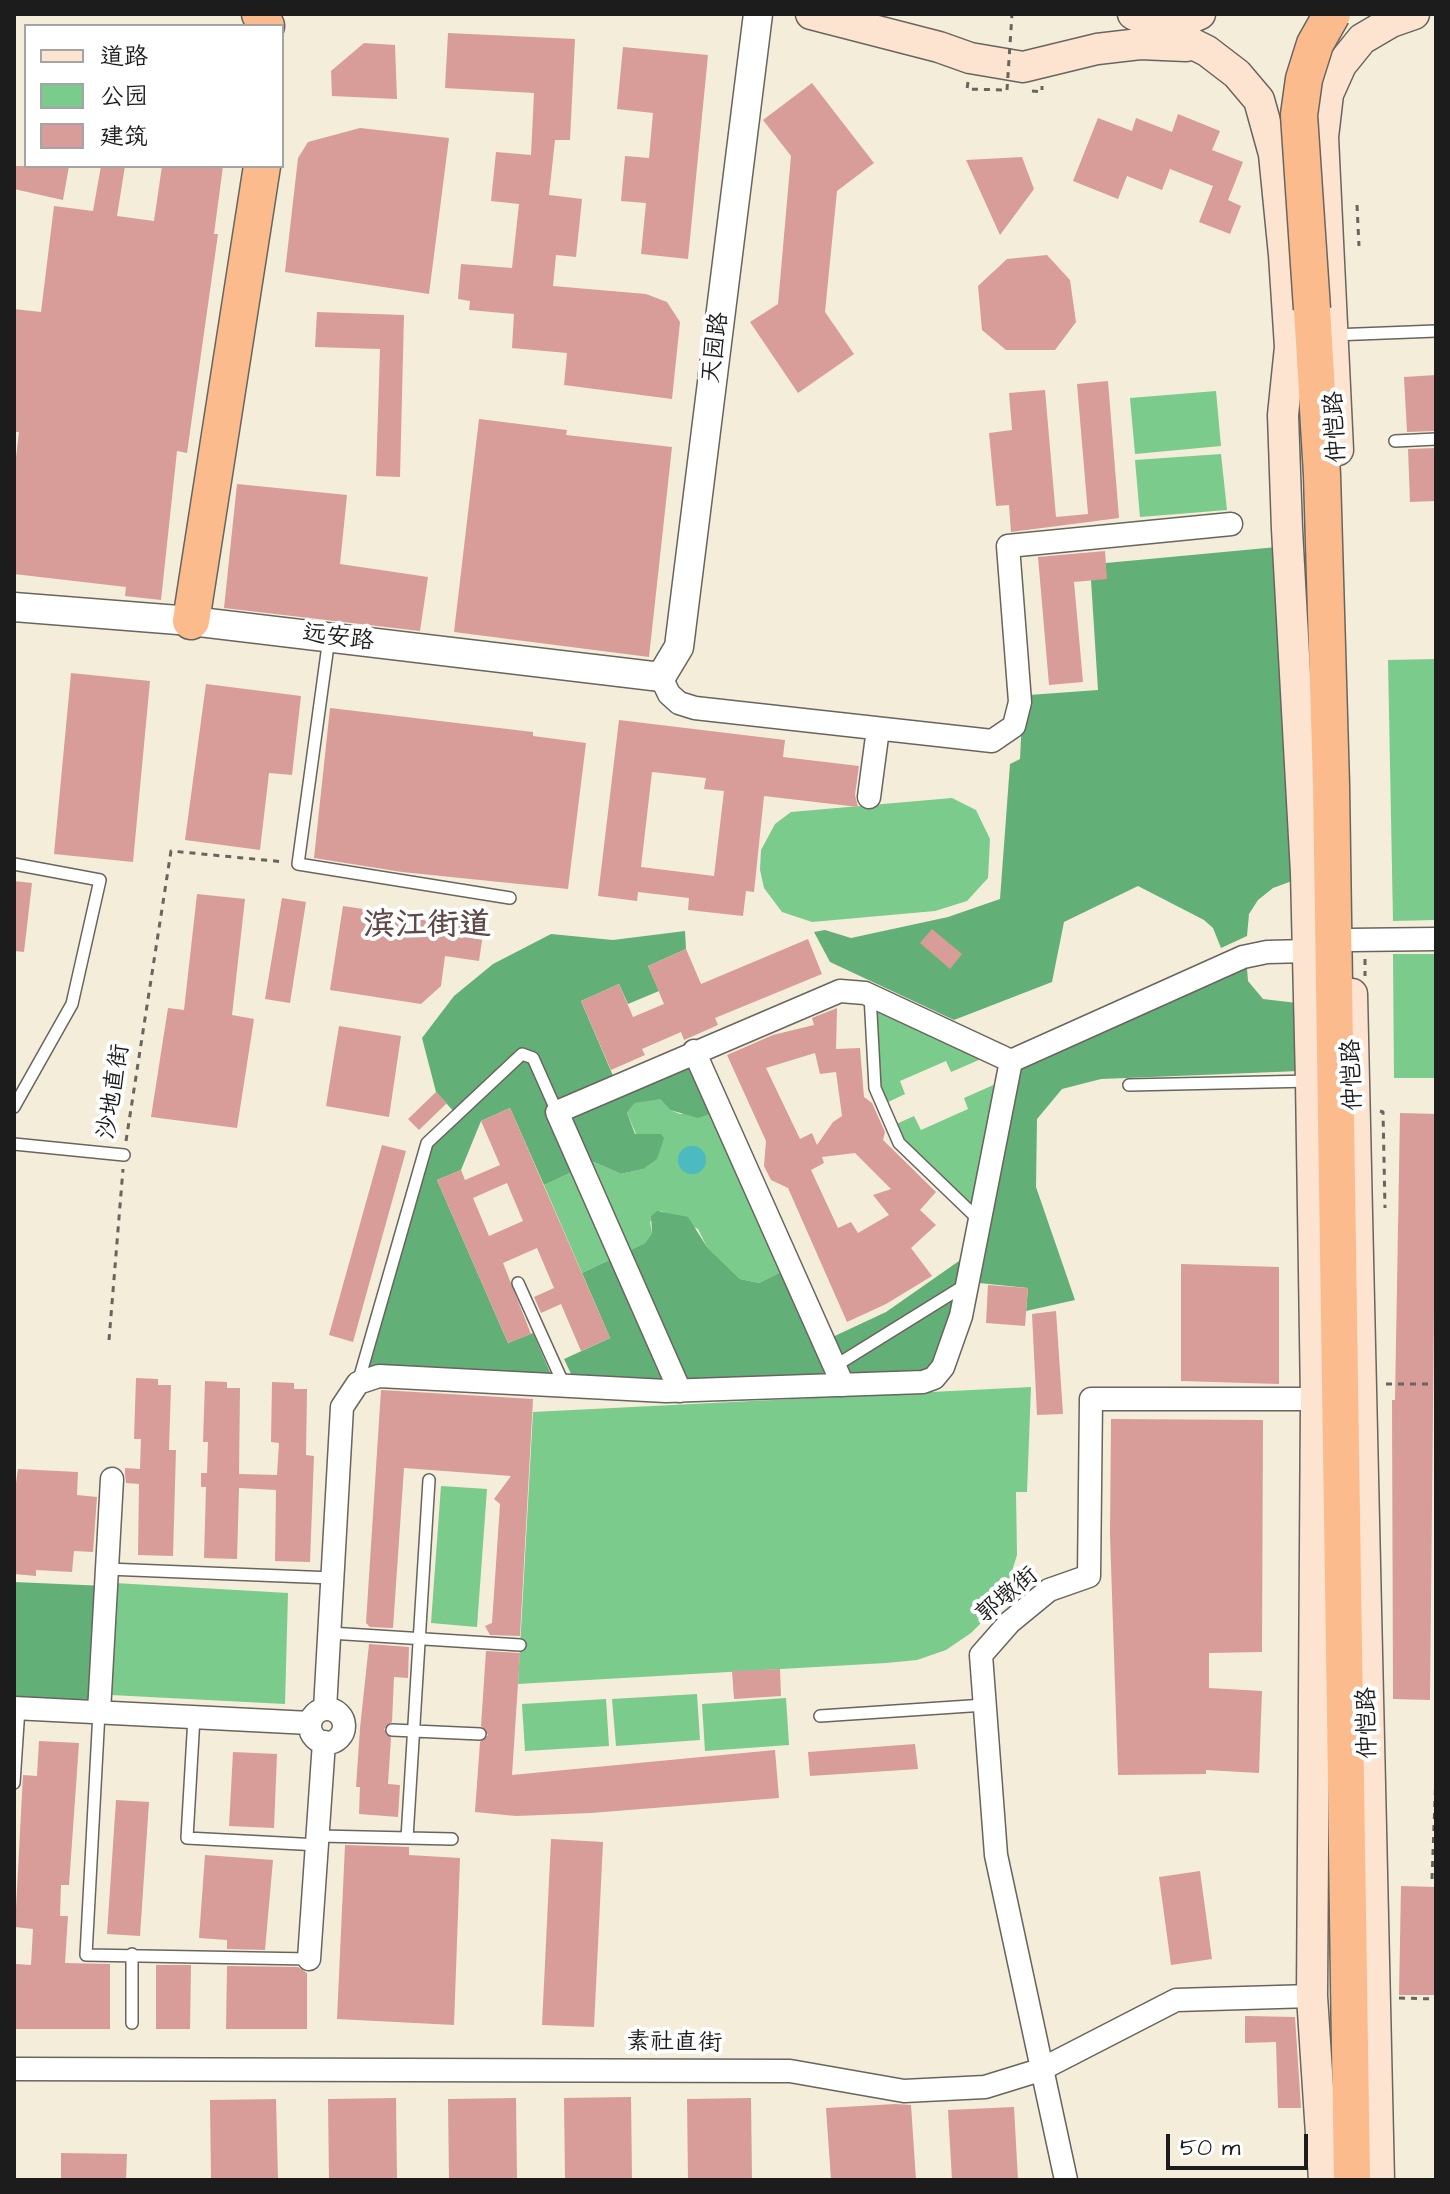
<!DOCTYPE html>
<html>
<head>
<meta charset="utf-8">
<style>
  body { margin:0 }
  #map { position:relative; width:1450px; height:2194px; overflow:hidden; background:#f4edda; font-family:"Architects Daughter","LXGW WenKai TC",sans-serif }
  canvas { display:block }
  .frame { position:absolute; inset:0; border:16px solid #1c1c1c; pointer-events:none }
  .legend { position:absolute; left:24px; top:24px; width:260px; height:144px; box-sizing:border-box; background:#fff; border:2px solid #a4a4a4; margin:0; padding:10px 14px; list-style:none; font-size:24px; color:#1c1c1c }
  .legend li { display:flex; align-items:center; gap:16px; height:40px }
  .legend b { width:40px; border:2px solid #a4a4a4 }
  .scale { position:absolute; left:1166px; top:2134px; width:142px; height:36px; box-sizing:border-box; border:4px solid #1c1c1c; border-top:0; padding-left:10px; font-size:24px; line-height:28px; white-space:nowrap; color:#1c1c1c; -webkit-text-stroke:6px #fff; paint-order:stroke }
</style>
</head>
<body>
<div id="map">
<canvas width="1450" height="2194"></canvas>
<div class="frame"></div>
<ul class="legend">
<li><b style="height:10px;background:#fde4d1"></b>道路</li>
<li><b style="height:22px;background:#7acb8c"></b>公园</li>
<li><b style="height:22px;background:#d89d98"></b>建筑</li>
</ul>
<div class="scale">50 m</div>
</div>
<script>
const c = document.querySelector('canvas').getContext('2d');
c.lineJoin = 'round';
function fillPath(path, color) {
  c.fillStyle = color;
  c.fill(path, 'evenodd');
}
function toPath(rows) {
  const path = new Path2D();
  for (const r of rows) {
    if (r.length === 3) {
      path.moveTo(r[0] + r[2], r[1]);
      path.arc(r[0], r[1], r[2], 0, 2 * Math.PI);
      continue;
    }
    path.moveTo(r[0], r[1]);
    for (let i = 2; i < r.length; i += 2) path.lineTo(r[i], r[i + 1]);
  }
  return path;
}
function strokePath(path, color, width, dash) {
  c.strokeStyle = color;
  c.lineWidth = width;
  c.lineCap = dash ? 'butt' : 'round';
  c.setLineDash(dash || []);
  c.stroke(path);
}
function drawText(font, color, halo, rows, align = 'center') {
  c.font = font + ' "Architects Daughter","LXGW WenKai TC",sans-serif';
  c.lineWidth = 8;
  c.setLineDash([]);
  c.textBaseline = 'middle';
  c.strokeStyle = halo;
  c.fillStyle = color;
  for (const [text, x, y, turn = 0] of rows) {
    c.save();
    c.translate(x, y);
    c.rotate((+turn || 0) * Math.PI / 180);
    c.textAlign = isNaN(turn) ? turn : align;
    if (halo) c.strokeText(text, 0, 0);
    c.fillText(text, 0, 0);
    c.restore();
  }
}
fillPath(toPath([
  [1216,391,1221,446,1135,454,1130,398],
  [1221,454,1227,510,1140,517,1135,460],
  [1436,659,1436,920,1393,921,1388,660],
  [952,798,976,810,990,839,988,878,967,901,935,911,812,922,782,912,764,888,760,870,761,850,775,824,791,812],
  [1393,954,1436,954,1436,1078,1394,1078],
  [870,995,995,1053,951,1072,946,1061,900,1081,905,1094,882,1105],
  [1007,1079,980,1220,899,1143,892,1126,914,1116,921,1130,968,1109,964,1098],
  [652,1098,660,1099,670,1110,680,1114,720,1110,791,1267,759,1283,740,1279,707,1247,698,1229,661,1211,650,1222,652,1233,645,1243,582,1273,544,1185,594,1162,621,1174,643,1169,647,1136,636,1134,627,1113,635,1103],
  [1031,1387,1027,1492,1016,1492,1017,1555,1008,1584,988,1616,971,1633,946,1650,917,1660,886,1663,518,1684,533,1412],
  [441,1486,487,1489,477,1627,431,1623],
  [115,1583,288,1593,285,1704,111,1695],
  [697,1694,700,1740,616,1746,612,1699],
  [786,1698,789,1745,705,1751,702,1704],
  [606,1699,609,1746,525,1751,522,1704]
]), '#7acb8c');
fillPath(toPath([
  [1277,547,1292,881,1273,888,1258,900,1249,914,1247,936,1221,948,1213,928,1204,920,1138,886,1064,922,1052,982,954,1020,830,962,814,932,825,930,851,938,948,917,1000,899,1010,764,1020,759,1022,719,1029,695,1098,690,1091,580,1106,563],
  [685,931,686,949,648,966,659,991,628,1004,619,984,581,1001,617,1085,694,1051,720,1110,698,1118,670,1110,660,1099,635,1103,627,1113,635,1134,661,1134,664,1138,657,1159,643,1169,621,1174,594,1162,544,1185,510,1108,481,1121,461,1170,437,1180,508,1343,533,1333,552,1377,362,1366,421,1153,456,1114,436,1092,422,1038,454,996,493,964,551,934,613,940],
  [1247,968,1248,981,1263,999,1297,1003,1300,1071,1101,1079,1062,1089,1037,1119,1036,1187,1075,1300,1026,1311,1028,1288,979,1283,1020,1070],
  [657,1211,688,1217,707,1247,740,1279,759,1283,791,1267,824,1341,886,1312,959,1261,966,1264,962,1288,933,1367,919,1372,675,1380,572,1376,564,1359,610,1338,582,1273,645,1243,652,1233,651,1216],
  [14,1582,106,1586,99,1712,14,1709]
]), '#63af78');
fillPath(toPath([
  [692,1160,14]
]), '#4bbac1');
fillPath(toPath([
  [448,33,575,39,570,140,555,140,549,195,582,199,576,257,556,255,553,286,646,294,667,302,680,322,672,399,564,385,567,353,512,348,514,314,469,310,470,301,458,299,461,264,512,268,519,204,491,201,496,152,531,155,534,93,445,88],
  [364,43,395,45,397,99,332,96,331,71],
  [623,47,708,55,688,259,641,254,646,203,621,201,625,156,649,158,653,113,617,109],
  [812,83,874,163,837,191,825,312,854,354,798,393,750,322,778,304,791,156,763,120],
  [1178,114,1220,131,1212,150,1243,162,1228,200,1241,206,1230,234,1199,222,1213,186,1170,169,1162,190,1127,176,1118,199,1073,181,1098,118,1132,131,1136,118,1172,132],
  [360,128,449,138,429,294,285,272,298,158,308,142],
  [1022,157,1034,189,1000,235,966,160],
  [14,166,69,166,63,200,14,189],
  [101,166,125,166,117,216,154,221,162,166,223,166,214,234,218,234,187,453,177,451,161,600,125,596,126,587,14,574,14,474,19,432,14,432,14,309,41,312,54,206,93,211],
  [1047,255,1070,280,1076,322,1055,350,1006,350,982,330,978,286,1007,259],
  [317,312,404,315,400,477,376,476,380,349,315,347],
  [1436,375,1435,431,1407,432,1404,377],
  [1108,381,1119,518,1011,532,1009,505,996,506,989,433,1012,430,1009,393,1045,390,1056,517,1088,514,1077,384],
  [479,419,567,430,566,435,672,447,649,657,454,632],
  [1436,448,1436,501,1410,502,1408,449],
  [237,484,347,495,340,564,428,577,420,631,224,608],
  [1105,551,1107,579,1074,582,1083,682,1049,685,1038,557],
  [71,673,150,681,133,862,54,854],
  [206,684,301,696,292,775,269,773,260,850,185,840],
  [330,708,533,732,533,736,586,743,568,889,402,872,314,858],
  [619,720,785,740,783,757,859,766,855,795,858,807,764,796,754,892,746,891,743,916,688,910,689,898,638,892,637,901,598,896],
  [652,772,706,778,704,789,724,791,714,876,641,867],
  [14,881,32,883,24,952,14,951],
  [197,894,245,899,232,1015,254,1019,237,1128,151,1117,168,1008,184,1010],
  [282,898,306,902,290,1003,265,999],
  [343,906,484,927,479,961,445,956,441,986,421,1004,330,990],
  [932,929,962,954,950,969,920,943],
  [808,939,822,974,715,1018,718,1025,684,1040,681,1032,642,1049,645,1055,611,1070,581,1001,619,984,633,1017,664,1004,648,966,686,949,701,984],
  [837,1008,836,1049,860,1048,864,1097,872,1103,885,1132,883,1140,936,1192,920,1210,936,1225,911,1248,932,1276,886,1304,847,1322,788,1188,771,1180,764,1166,766,1141,727,1055,773,1035,814,1025,812,1018],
  [815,1053,820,1074,836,1072,842,1116,833,1122,817,1145,812,1133,800,1139,766,1068],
  [855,1153,891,1189,873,1195,889,1215,858,1233,851,1222,838,1228,811,1170,824,1163,822,1157],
  [339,1026,401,1036,389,1117,326,1106],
  [436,1092,447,1103,419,1130,408,1119],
  [510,1108,610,1338,581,1351,561,1304,541,1313,534,1297,554,1288,537,1248,503,1263,531,1334,508,1343,437,1180,461,1170,465,1180,500,1165,481,1121],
  [507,1183,523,1221,489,1236,473,1198],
  [1400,1113,1436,1114,1430,1700,1393,1699,1392,1400,1395,1400],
  [382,1145,406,1151,353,1342,329,1335],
  [1181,1264,1279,1267,1279,1384,1181,1381],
  [988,1285,1028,1288,1025,1326,986,1323],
  [1056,1311,1063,1414,1037,1415,1032,1314],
  [136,1378,158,1379,158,1385,171,1385,169,1450,176,1450,173,1556,138,1555,139,1484,126,1483,125,1474,125,1468,140,1469,141,1439,134,1439],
  [205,1381,227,1382,227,1388,240,1388,239,1474,277,1475,279,1443,271,1442,272,1382,294,1383,294,1389,307,1389,306,1455,314,1456,310,1562,275,1561,276,1490,239,1488,237,1559,204,1558,206,1487,201,1487,201,1473,207,1473,208,1442,203,1442],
  [381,1390,533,1399,520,1636,490,1635,485,1626,492,1623,500,1504,494,1499,511,1476,404,1468,393,1628,370,1627,366,1623],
  [1111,1419,1263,1420,1262,1652,1209,1653,1209,1688,1262,1691,1259,1773,1206,1770,1206,1774,1118,1775,1110,1535],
  [18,1469,78,1472,77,1495,97,1497,93,1552,74,1551,72,1572,36,1570,36,1576,14,1574,14,1497],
  [369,1644,409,1647,408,1678,394,1677,392,1722,384,1729,391,1738,388,1784,400,1785,398,1817,359,1814,360,1787,356,1787,360,1728],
  [486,1651,520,1653,512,1775,775,1750,779,1798,591,1813,516,1816,475,1812,480,1742,488,1735,481,1726],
  [780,1669,781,1696,734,1699,732,1671],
  [39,1741,79,1743,69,1885,61,1885,60,1916,68,1916,65,1963,110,1964,110,2029,16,2029,16,1964,31,1965,33,1929,15,1927,23,1775,37,1776],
  [915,1744,918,1769,810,1776,808,1752],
  [233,1752,277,1754,274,1828,229,1826],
  [116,1800,149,1802,140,1936,107,1934],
  [551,1839,603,1842,594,2027,542,2025],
  [345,1845,409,1847,409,1855,460,1858,454,2025,337,2019],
  [205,1855,273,1860,265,1950,227,1949,227,1940,199,1938],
  [1200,1871,1212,1959,1171,1965,1159,1877],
  [1401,1886,1436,1887,1436,1995,1399,1995],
  [156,1965,191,1965,190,2029,156,2029],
  [227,1966,298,1967,307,1973,307,2029,226,2029],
  [1245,2016,1295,2017,1301,2108,1278,2108,1276,2042,1245,2043],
  [631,2097,632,2180,565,2180,564,2098],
  [396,2098,397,2180,329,2180,328,2099],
  [516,2098,517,2180,449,2180,448,2099],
  [751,2098,752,2180,688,2180,687,2099],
  [276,2099,278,2180,211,2180,210,2100],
  [895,2104,911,2105,916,2180,831,2180,826,2108],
  [1014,2107,1018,2180,952,2180,948,2110],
  [61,2153,127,2154,126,2180,61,2180]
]), '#d89d98');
const service = toPath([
  [1333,335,1436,331],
  [1395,441,1436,439],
  [329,638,298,864,510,898],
  [14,864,100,880,72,1004,14,1107],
  [870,995,875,1088,899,1143,979,1220],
  [1129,1085,1311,1081],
  [14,1144,124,1155],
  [518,1283,564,1385],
  [835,1366,967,1284],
  [358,1383,427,1143,522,1054,533,1058,557,1112],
  [107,1569,333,1578],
  [330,1633,520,1645],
  [99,1712,86,1955,309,1959],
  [820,1716,985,1705],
  [194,1717,187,1838,319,1845],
  [392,1730,480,1734],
  [14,1783,19,1708],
  [320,1836,452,1839],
  [407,1838,429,1480],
  [132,1954,132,2023]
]);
const minor = toPath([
  [661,677,669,694,679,703,695,708,992,741,1014,726,1020,702,1008,546,1231,524],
  [869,797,878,729],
  [1350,940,1436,939],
  [694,1051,843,1385],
  [680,1391,557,1112,840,991,865,993,1011,1061],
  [14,1708,310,1723],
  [325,1709,342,1407,358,1383,379,1376,666,1391,923,1382,934,1378,943,1367,961,1316,1011,1061,1243,957,1267,952,1308,951],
  [327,1726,17],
  [99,1712,112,1479],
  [309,1959,324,1742],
  [14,2069,790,2071,904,2091,985,2087,1040,2070,1176,2000,1312,1996],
  [1066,2180,996,1855,981,1655,1010,1622,1049,1590,1089,1576,1091,1399,1316,1399]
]);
const tertiary = toPath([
  [14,607,191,621,661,677,679,647,758,14]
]);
const secondary = toPath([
  [811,14,939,47,970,58,1023,67,1097,49,1140,44,1186,46],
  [1133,14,1207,51,1237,74,1259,100,1274,154,1284,255,1290,347,1283,415,1287,529,1306,873,1311,1081,1316,1399,1312,1996,1324,2180],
  [1153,34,1200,14],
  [1338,450,1323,137,1328,94,1341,65,1362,39,1391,22,1414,14],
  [1352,994,1379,2180]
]);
const trunk = toPath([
  [260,14,266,26],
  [1312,309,1322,475,1331,785,1352,2180],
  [191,621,262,166]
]);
strokePath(service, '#68655e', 14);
strokePath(minor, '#68655e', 25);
strokePath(tertiary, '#68655e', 31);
strokePath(secondary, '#68655e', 33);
strokePath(trunk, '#68655e', 39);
strokePath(toPath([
  [968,82,967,89,1005,90],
  [1032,91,1042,92,1042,86],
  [1357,205,1359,246],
  [1365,959,1365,976],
  [1380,1111,1383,1112,1385,1208],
  [126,1141,171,851,285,862],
  [109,1340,123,1169],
  [1386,1384,1436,1384],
  [1432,1879,1436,1775],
  [1399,1998,1436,1999]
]), '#68655e', 3, [6, 6]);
strokePath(service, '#fff', 11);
strokePath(minor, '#fff', 22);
strokePath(tertiary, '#fff', 28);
strokePath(secondary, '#fde4d1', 30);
strokePath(trunk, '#fbbb8d', 36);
const trunkBridge = toPath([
  [1312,309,1299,115,1304,79,1315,44,1332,14]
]);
strokePath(trunkBridge, '#68655e', 39, []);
strokePath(toPath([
  [1007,90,1012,14]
]), '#68655e', 3, [6, 6]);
strokePath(trunkBridge, '#fbbb8d', 36);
drawText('24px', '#1c1c1c', '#fff', [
  ["天园路",717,348,-83],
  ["仲恺路",1337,427,-93],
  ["远安路",338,639,7],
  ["仲恺路",1354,1075,-92],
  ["沙地直街",115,1092,-81],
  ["郭墩街",1008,1596,-40],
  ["仲恺路",1369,1723,-91],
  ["素社直街",674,2044,1]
]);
drawText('bold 32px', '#5e4947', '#fff', [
  ["滨江街道",427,927]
]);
</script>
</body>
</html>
